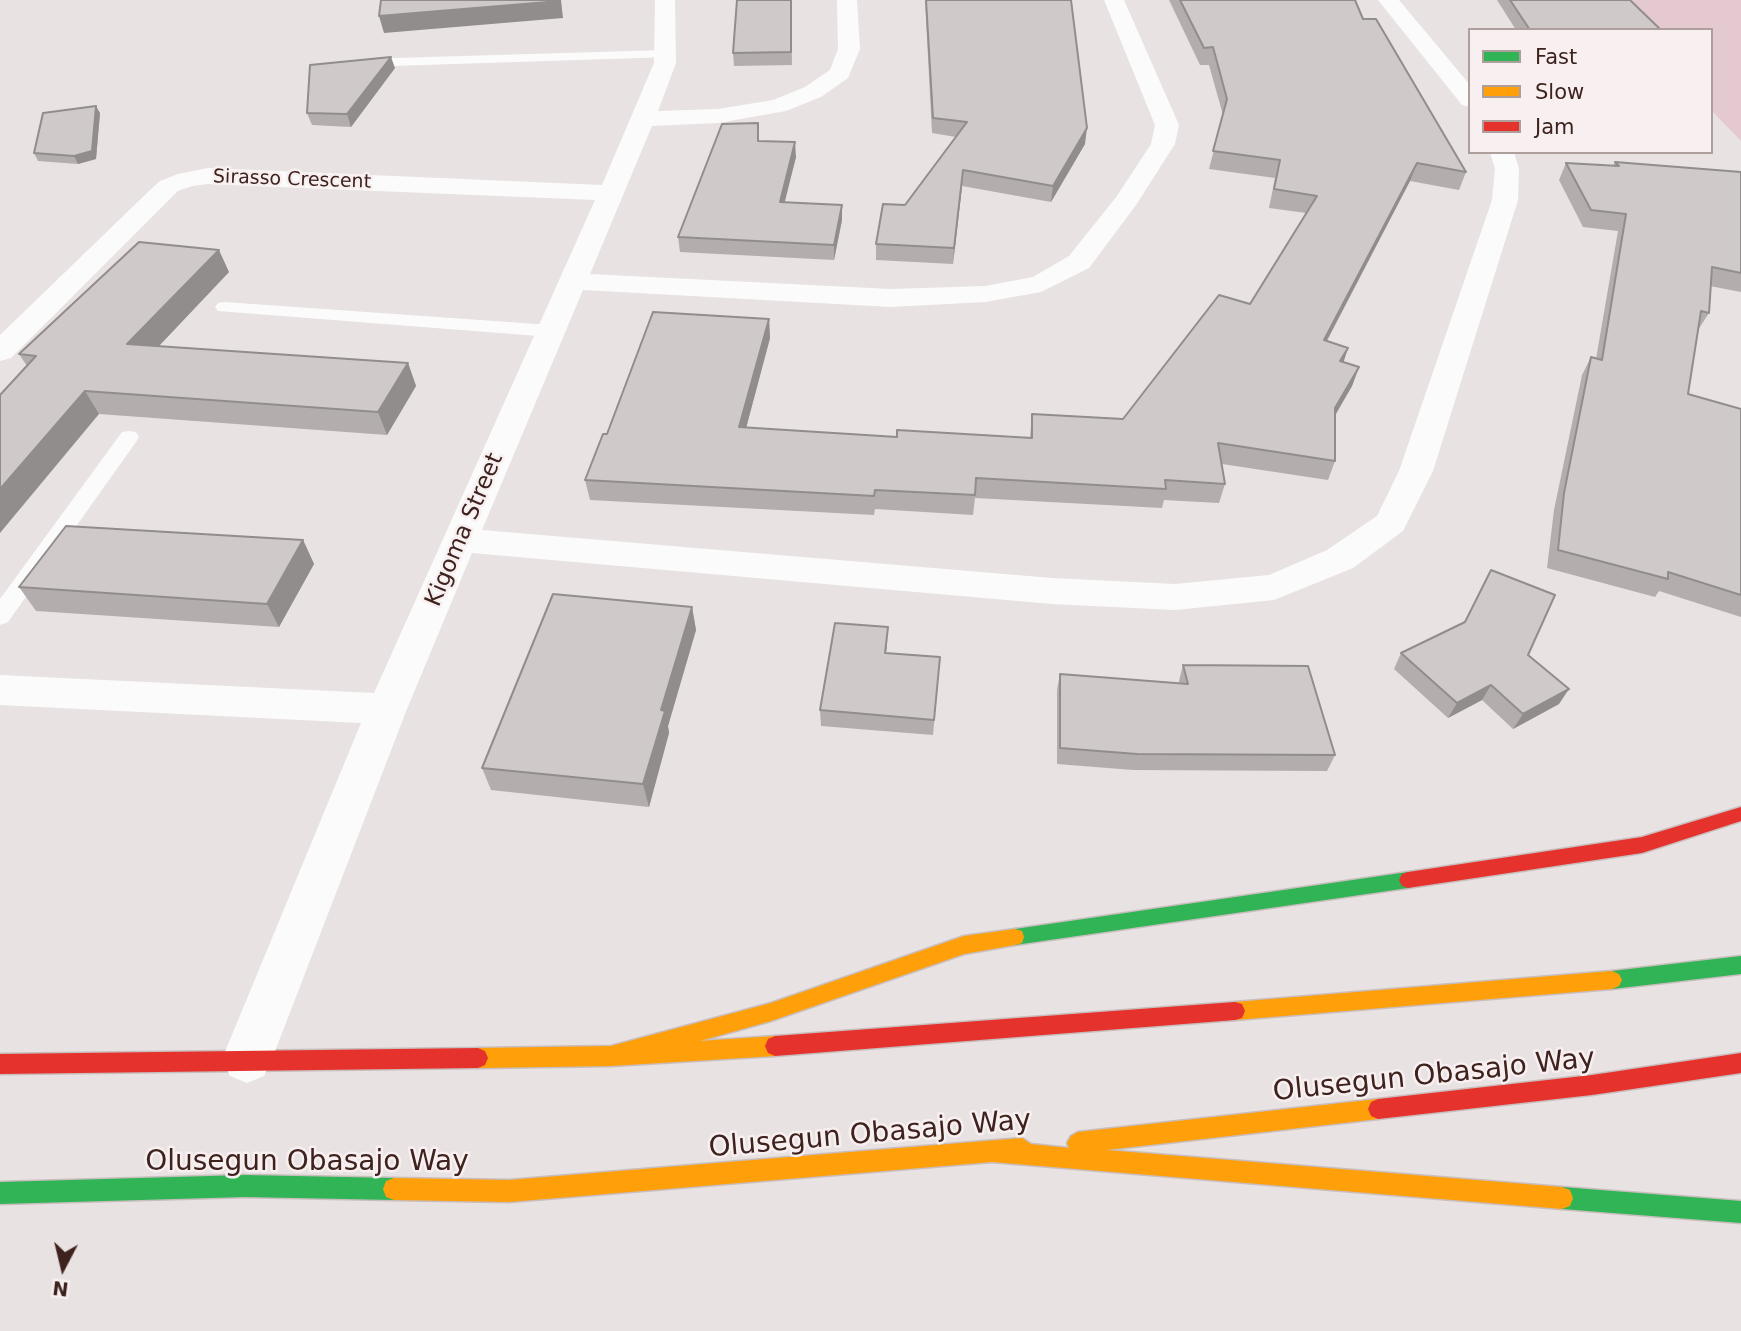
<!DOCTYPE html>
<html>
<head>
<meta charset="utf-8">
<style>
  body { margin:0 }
  #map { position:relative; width:1741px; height:1331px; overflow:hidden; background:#e9e2e2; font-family:"DejaVu Sans",sans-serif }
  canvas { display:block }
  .legend { position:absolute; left:1468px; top:28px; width:245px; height:126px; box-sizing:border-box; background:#f8f0f0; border:2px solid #ae9e9c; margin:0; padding:9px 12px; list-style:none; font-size:21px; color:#3e221e }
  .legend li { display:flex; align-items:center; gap:14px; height:35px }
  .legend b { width:35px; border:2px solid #ae9e9c }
  .north { position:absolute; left:28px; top:1233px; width:70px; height:70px; -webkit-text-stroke:5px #f8f0f0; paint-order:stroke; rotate:187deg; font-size:19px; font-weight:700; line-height:28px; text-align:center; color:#3e221e }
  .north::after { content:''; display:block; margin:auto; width:24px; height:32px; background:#3e221e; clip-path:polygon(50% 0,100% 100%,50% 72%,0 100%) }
</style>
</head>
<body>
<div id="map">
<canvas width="1741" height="1331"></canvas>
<ul class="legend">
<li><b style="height:9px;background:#30b455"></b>Fast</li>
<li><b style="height:9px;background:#ff9f0a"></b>Slow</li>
<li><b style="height:9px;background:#e5322d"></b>Jam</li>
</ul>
<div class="north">N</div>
</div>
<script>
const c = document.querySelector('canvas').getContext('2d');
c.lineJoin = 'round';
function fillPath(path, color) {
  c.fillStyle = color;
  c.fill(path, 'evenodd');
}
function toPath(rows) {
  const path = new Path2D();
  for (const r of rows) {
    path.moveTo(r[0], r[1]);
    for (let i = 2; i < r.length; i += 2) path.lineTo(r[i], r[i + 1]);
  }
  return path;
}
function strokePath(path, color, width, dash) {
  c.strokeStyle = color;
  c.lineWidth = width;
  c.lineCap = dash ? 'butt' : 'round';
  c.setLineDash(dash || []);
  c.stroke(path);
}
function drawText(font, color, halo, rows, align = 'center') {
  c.font = font + ' "DejaVu Sans",sans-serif';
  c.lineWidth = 5;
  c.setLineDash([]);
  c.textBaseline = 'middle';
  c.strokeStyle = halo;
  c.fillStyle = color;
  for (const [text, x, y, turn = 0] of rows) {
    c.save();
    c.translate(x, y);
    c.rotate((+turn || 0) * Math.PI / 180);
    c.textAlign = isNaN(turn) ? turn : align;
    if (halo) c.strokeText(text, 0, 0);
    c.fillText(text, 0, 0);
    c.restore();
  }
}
fillPath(toPath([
  [1607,0,1741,0,1741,141,1711,110,1711,30,1635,30]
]), '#e4c9d1');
const fast = toPath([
  [1408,872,1414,874,1417,880,1414,886,1408,888,1015,945,1008,943,1006,937,1008,931,1015,929,1408,872],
  [1741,956,1741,974,1612,989,1605,986,1602,980,1605,974,1612,971,1741,956],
  [245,1175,394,1178,402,1181,405,1189,402,1197,394,1200,245,1197,0,1204,0,1182,245,1175],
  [1562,1187,1741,1201,1741,1223,1562,1209,1554,1206,1551,1198,1554,1190,1562,1187]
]);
const slow = toPath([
  [1015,929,1022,931,1024,937,1022,943,1015,945,964,954,771,1021,700,1041,775,1036,782,1039,785,1046,782,1053,775,1056,611,1066,478,1068,471,1065,468,1058,471,1051,478,1048,611,1046,771,1003,964,936,1015,929],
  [1612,971,1619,974,1622,980,1619,986,1612,989,1235,1020,1228,1018,1225,1011,1228,1004,1235,1002,1612,971],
  [1378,1099,1385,1102,1388,1109,1385,1116,1378,1119,1106,1150,1562,1187,1570,1190,1573,1198,1570,1206,1562,1209,992,1162,509,1202,394,1200,386,1197,383,1189,386,1181,394,1178,509,1180,1022,1138,1031,1144,1069,1148,1067,1143,1071,1136,1078,1132,1378,1099]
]);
const jam = toPath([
  [1741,807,1741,821,1642,853,1408,888,1402,886,1399,880,1402,874,1408,872,1642,837,1741,807],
  [1235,1002,1242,1004,1245,1011,1242,1018,1235,1020,775,1056,768,1053,765,1046,768,1039,775,1036,1235,1002],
  [478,1048,485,1051,488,1058,485,1065,478,1068,0,1074,0,1054,478,1048],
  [1741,1053,1741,1073,1592,1095,1378,1119,1371,1116,1368,1109,1371,1102,1378,1099,1592,1075,1741,1053]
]);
strokePath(fast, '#c9bebe', 3);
strokePath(slow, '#c9bebe', 3);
strokePath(jam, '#c9bebe', 3);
fillPath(toPath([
  [665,50,670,51,670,57,362,67,355,63,362,59,665,50],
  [224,302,551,325,560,331,551,337,218,311,215,307,218,303,224,302],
  [129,431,136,432,139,437,136,442,8,622,0,625,0,599,122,432,129,431]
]), '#fcfbfb');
fillPath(toPath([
  [655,0,675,0,676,63,658,111,718,109,773,100,805,87,830,70,838,49,837,0,857,0,860,49,848,78,821,97,786,111,718,123,652,126,590,274,891,289,985,286,1033,277,1069,256,1117,196,1151,144,1155,125,1104,0,1124,0,1179,125,1175,144,1136,205,1089,268,1041,292,985,302,891,307,583,290,482,530,1052,578,1175,584,1269,575,1327,550,1377,516,1399,471,1492,200,1495,169,1490,152,1514,152,1519,169,1518,200,1433,471,1403,531,1353,568,1274,600,1175,610,1052,604,472,553,407,709,272,1059,264,1076,247,1083,230,1076,222,1059,361,723,0,705,0,675,374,693,595,200,208,184,192,186,178,191,11,358,0,361,0,335,149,191,160,181,178,174,208,168,602,185,654,63,655,0],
  [1378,0,1399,0,1470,85,1470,107,1462,105,1378,0]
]), '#fcfbfb');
fillPath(fast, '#30b455');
fillPath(slow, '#ff9f0a');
fillPath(jam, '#e5322d');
fillPath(toPath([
  [791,0,792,65,734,66,733,53],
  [925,0,1071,0,1085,144,1051,202,962,186,953,264,876,260,876,244,956,137,932,133],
  [1169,0,1355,0,1363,19,1466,172,1459,190,1410,181,1327,341,1344,362,1359,367,1352,386,1335,416,1335,461,1328,480,1222,464,1225,484,1219,503,1164,500,1162,508,975,498,973,515,875,509,874,515,590,500,585,480,607,434,769,319,770,338,746,428,897,437,1030,438,1032,414,1123,419,1250,304,1306,213,1269,208,1275,178,1209,169,1223,115,1209,65,1200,65],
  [1497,0,1630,0,1661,30,1516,30],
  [395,68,351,127,312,125,307,113],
  [100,113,96,159,78,164,38,161,34,153],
  [759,141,796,157,784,202,842,205,842,220,834,260,680,252,678,237],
  [1615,162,1741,172,1741,292,1710,286,1709,313,1698,330,1688,394,1741,409,1741,617,1659,591,1655,597,1547,568,1554,510,1582,375,1591,357,1596,359,1618,231,1583,227,1559,180,1566,163,1613,166],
  [229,272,159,346,408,363,416,386,387,435,99,414,27,366,19,354],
  [303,540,314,564,279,627,36,611,19,587],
  [1491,570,1528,655,1559,704,1513,729,1482,700,1448,718,1394,669,1401,653,1464,623],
  [692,607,696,630,668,726,669,733,649,807,491,790,482,768],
  [887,644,886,653,940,657,933,735,821,726,820,710],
  [1183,665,1335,755,1327,771,1133,770,1057,764,1057,690,1060,674,1179,683,1179,681]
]), '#b3adad');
fillPath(toPath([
  [560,0,561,0,563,18,384,33,379,16],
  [391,57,395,68,351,127,347,114],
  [96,106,100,113,96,159,78,164,74,156],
  [1087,128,1085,144,1051,202,1053,186],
  [795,142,796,157,781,217,780,202],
  [1417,163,1410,181,1317,359,1324,340],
  [963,170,962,186,953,264,954,248],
  [842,205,842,220,834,260,834,245],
  [219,250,229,272,139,367,127,344],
  [769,319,770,338,741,447,739,427],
  [1348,348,1342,367,1340,361],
  [408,363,416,386,387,435,378,412],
  [1359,367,1352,386,1328,427,1335,408],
  [85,391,99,414,0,533,0,489],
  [303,540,314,564,279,627,267,604],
  [692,607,696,630,668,726,669,733,649,807,643,784,661,710],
  [888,627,887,644,884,669,885,653],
  [1491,685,1482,700,1448,718,1457,703],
  [1569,689,1559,704,1513,729,1523,714]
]), '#928d8d');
const building = toPath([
  [381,0,560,0,560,1,379,16,381,0],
  [737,0,791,0,791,52,733,53,737,0],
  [926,0,1071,0,1087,128,1053,186,963,170,954,248,876,244,883,204,905,205,967,122,933,118,926,0],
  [1180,0,1355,0,1363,19,1376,19,1466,172,1417,163,1324,340,1348,348,1340,361,1359,367,1335,408,1335,461,1218,443,1225,484,1165,480,1166,489,976,478,975,495,875,490,874,496,585,480,603,434,607,434,653,312,769,319,739,427,897,437,897,430,1032,438,1032,414,1123,419,1219,295,1250,304,1317,196,1274,189,1280,160,1213,151,1227,99,1213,47,1204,48,1180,0],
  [1510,0,1630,0,1661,30,1530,30,1510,0],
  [391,57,347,114,307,113,310,65,391,57],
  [96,106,92,151,74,156,34,153,43,113,96,106],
  [758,123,758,141,795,142,780,202,842,205,834,245,678,237,722,124,758,123],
  [1615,162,1741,172,1741,273,1712,267,1709,313,1701,311,1688,394,1741,409,1741,595,1668,572,1668,579,1558,550,1564,493,1591,357,1602,360,1626,214,1591,210,1566,163,1619,166,1615,162],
  [139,242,219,250,127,344,408,363,378,412,85,391,0,489,0,395,36,356,19,354,139,242],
  [66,526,303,540,267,604,19,587,66,526],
  [1491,570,1555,595,1528,655,1569,689,1523,714,1491,685,1457,703,1401,653,1465,622,1491,570],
  [553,594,692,607,661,710,665,711,643,784,482,768,553,594],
  [835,623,888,627,885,653,940,657,934,720,820,710,835,623],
  [1183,665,1308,666,1335,755,1137,754,1060,748,1060,674,1188,684,1183,665]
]);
fillPath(building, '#d0c9c9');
strokePath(building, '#928d8d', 2);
drawText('19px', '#3e221e', '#f8f0f0', [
  ["Sirasso Crescent",292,180,2]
]);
drawText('23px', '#3e221e', '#f8f0f0', [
  ["Kigoma Street",465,530,-67]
]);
drawText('28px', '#3e221e', '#f8f0f0', [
  ["Olusegun Obasajo Way",1434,1076,-6],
  ["Olusegun Obasajo Way",870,1135,-5],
  ["Olusegun Obasajo Way",307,1163]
]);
</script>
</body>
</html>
